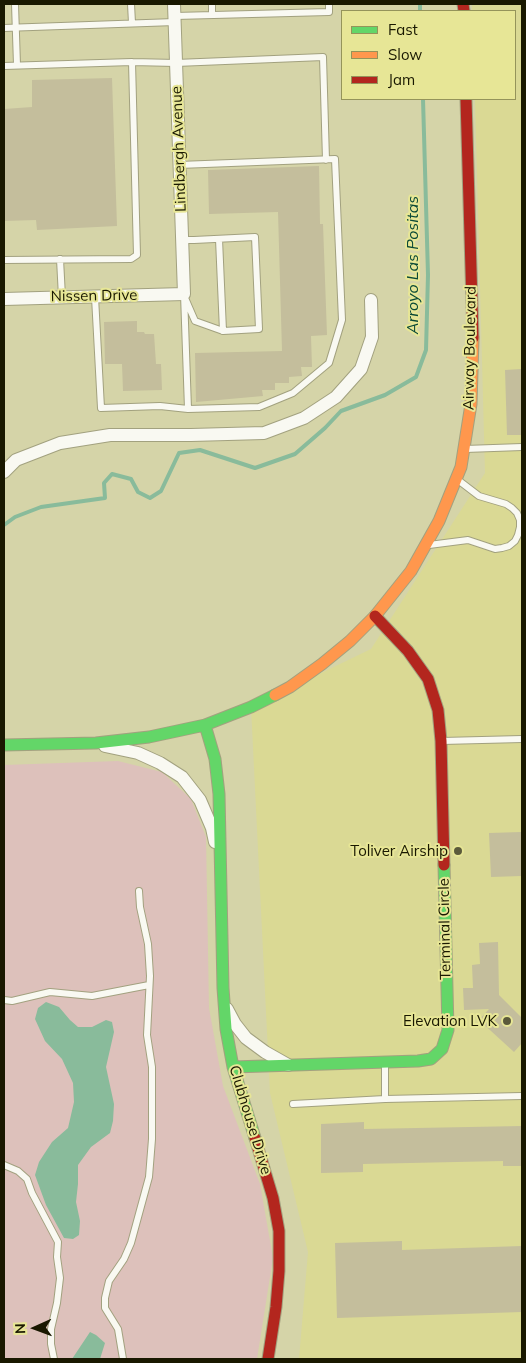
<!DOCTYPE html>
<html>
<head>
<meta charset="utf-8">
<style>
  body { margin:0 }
  #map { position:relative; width:526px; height:1363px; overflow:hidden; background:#d5d4a8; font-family:Mulish,sans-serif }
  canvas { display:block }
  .frame { position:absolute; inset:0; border:5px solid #191800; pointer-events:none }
  .legend { position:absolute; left:341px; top:10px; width:175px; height:90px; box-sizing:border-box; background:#e7e696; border:1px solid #95945a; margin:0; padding:6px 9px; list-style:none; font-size:15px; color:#191800 }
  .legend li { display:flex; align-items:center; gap:10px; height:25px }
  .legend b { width:25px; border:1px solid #95945a }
  .north { position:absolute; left:10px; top:1303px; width:50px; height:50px; -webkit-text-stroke:4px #e7e696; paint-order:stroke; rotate:268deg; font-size:14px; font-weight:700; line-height:20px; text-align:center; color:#191800 }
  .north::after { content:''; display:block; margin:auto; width:18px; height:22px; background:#191800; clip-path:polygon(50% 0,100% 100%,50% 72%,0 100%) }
</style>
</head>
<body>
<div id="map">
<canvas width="526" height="1363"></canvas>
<div class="frame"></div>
<ul class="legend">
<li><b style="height:6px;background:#63d668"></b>Fast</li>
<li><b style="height:6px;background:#ff974d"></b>Slow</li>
<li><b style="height:6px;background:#b3261e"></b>Jam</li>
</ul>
<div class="north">N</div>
</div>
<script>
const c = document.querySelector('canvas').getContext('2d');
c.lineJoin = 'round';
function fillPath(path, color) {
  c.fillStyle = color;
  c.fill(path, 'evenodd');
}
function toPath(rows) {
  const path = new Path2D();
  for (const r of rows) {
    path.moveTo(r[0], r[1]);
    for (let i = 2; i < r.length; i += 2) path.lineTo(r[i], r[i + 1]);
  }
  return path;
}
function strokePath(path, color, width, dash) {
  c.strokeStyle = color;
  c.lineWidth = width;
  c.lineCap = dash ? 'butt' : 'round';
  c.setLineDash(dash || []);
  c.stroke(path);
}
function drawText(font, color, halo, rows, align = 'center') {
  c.font = font + ' Mulish,sans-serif';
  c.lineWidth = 4;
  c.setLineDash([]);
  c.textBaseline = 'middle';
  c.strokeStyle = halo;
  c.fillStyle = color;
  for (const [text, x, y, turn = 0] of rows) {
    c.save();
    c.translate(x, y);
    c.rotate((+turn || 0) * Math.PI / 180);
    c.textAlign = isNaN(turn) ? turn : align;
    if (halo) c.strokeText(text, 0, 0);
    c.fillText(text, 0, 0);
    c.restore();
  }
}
fillPath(toPath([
  [472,4,522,4,522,1359,299,1359,308,1252,270,1093,251,707,371,649,485,473,475,99,515,99,515,11,472,11]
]), '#dad994');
fillPath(toPath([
  [118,761,162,772,191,799,206,837,209,1008,223,1086,260,1184,273,1258,257,1359,4,1359,4,765]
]), '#ddc1bb');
fillPath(toPath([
  [46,1002,59,1007,70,1020,78,1027,92,1027,106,1020,112,1022,114,1032,106,1067,114,1104,113,1121,110,1133,91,1147,78,1165,78,1184,76,1202,80,1221,79,1235,73,1239,64,1238,46,1205,35,1175,39,1162,52,1142,68,1128,74,1102,73,1083,62,1059,45,1041,35,1019,38,1008],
  [90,1332,96,1335,105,1343,100,1359,72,1359]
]), '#89bb9b');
strokePath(toPath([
  [420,4,420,11],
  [4,525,15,517,41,507,105,498,104,483,112,474,131,479,138,492,150,498,161,491,179,453,200,450,255,468,295,454,325,428,341,411,385,395,416,377,426,350,428,275,423,99]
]), '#89bb9b', 4);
fillPath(toPath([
  [112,78,117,226,37,230,36,220,4,221,4,109,32,107,32,80],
  [319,166,320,224,323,224,327,335,311,336,312,367,301,367,302,376,289,377,289,383,275,383,275,390,262,390,263,396,196,402,195,353,282,351,278,212,209,214,208,170],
  [137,321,137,332,144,332,145,334,154,334,156,364,161,364,162,390,123,391,122,364,105,364,104,322],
  [522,369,522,435,507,435,505,370],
  [521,832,521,876,491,877,489,833],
  [498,942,499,995,522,1018,522,1043,514,1052,479,1020,489,1009,464,1010,463,988,473,988,472,965,480,964,479,943],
  [364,1122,364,1129,522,1126,522,1166,503,1166,503,1161,363,1164,363,1172,321,1173,321,1124],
  [402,1241,402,1250,522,1246,522,1312,337,1318,335,1243]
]), '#c4be9c');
const lane = toPath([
  [15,4,17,65],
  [131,4,132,23],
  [212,4,212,15],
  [175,16,329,12,329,4],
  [4,28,175,22],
  [4,66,132,62,176,63,323,57,326,160],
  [179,165,335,159,342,320,329,363,293,393,259,407,188,409,184,294],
  [182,240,194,240,255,237,259,329,223,331,219,239],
  [60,259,62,297],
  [4,260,131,259,137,255,132,62],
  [95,297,101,408,160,406,188,409],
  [185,298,195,321,223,331],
  [465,449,522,447],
  [429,545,468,540,495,549,502,548,509,546,515,541,518,535,520,527,520,520,517,513,512,508,506,504,479,496,458,480],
  [442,741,522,739],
  [4,1000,12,1001,50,992,92,996,149,985],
  [385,1063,385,1099,522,1096],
  [293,1104,385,1099],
  [4,1165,18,1171,27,1179,32,1193,58,1242,57,1257,60,1278,57,1303,51,1329,51,1344,54,1359],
  [123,1359,118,1329,105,1308,105,1298,109,1281,124,1259,131,1243,149,1177,152,1139,152,1067,147,1035,150,976,148,944,140,907,139,891]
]);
const street = toPath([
  [4,299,184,294,174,4],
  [4,472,16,460,60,443,110,435,191,435,264,433,304,418,336,397,361,369,372,337,371,300],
  [105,746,138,753,160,763,182,777,200,800,212,828,215,842],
  [227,1009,235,1024,246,1038,265,1052,288,1065]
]);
const fast = toPath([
  [205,725,215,759,219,794,223,988,226,1029,233,1067,255,1138],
  [4,745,96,743,149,737,205,725,251,707,275,695],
  [233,1067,418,1061,431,1059,442,1049,448,1030,444,865]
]);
const slow = toPath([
  [275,695,290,687,322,664,350,641,375,616,411,571,439,521,461,467,471,404,473,338]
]);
const jam = toPath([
  [463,4,464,11],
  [466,99,473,338],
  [375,616,408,651,428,679,438,710,441,741,444,865],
  [255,1138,273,1198,279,1231,279,1271,276,1307,268,1359]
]);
strokePath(lane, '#a2a17f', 8);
strokePath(street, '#a2a17f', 14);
strokePath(fast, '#a2a17f', 13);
strokePath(slow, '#a2a17f', 13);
strokePath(jam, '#a2a17f', 13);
strokePath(lane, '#f9f9f2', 6);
strokePath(street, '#f9f9f2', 12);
strokePath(fast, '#63d668', 11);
strokePath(slow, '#ff974d', 11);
strokePath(jam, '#b3261e', 11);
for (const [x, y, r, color] of [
  [458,851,5,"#5b5a3b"],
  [507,1021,5,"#5b5a3b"]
]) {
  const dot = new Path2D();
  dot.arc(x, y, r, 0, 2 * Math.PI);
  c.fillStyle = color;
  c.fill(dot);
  strokePath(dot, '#e7e696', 2);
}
drawText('15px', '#191800', '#e7e696', [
  ["Lindbergh Avenue",179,149,-92],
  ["Nissen Drive",94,296,-1],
  ["Airway Boulevard",470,348,-89],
  ["Terminal Circle",445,929,-91],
  ["Clubhouse Drive",250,1120,73]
]);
drawText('15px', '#191800', '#e7e696', [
  ["Toliver Airship",448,851],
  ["Elevation LVK",497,1021]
], 'right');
drawText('italic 16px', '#0a4936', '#e7e696', [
  ["Arroyo Las Positas",413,265,-90]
]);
</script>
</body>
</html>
